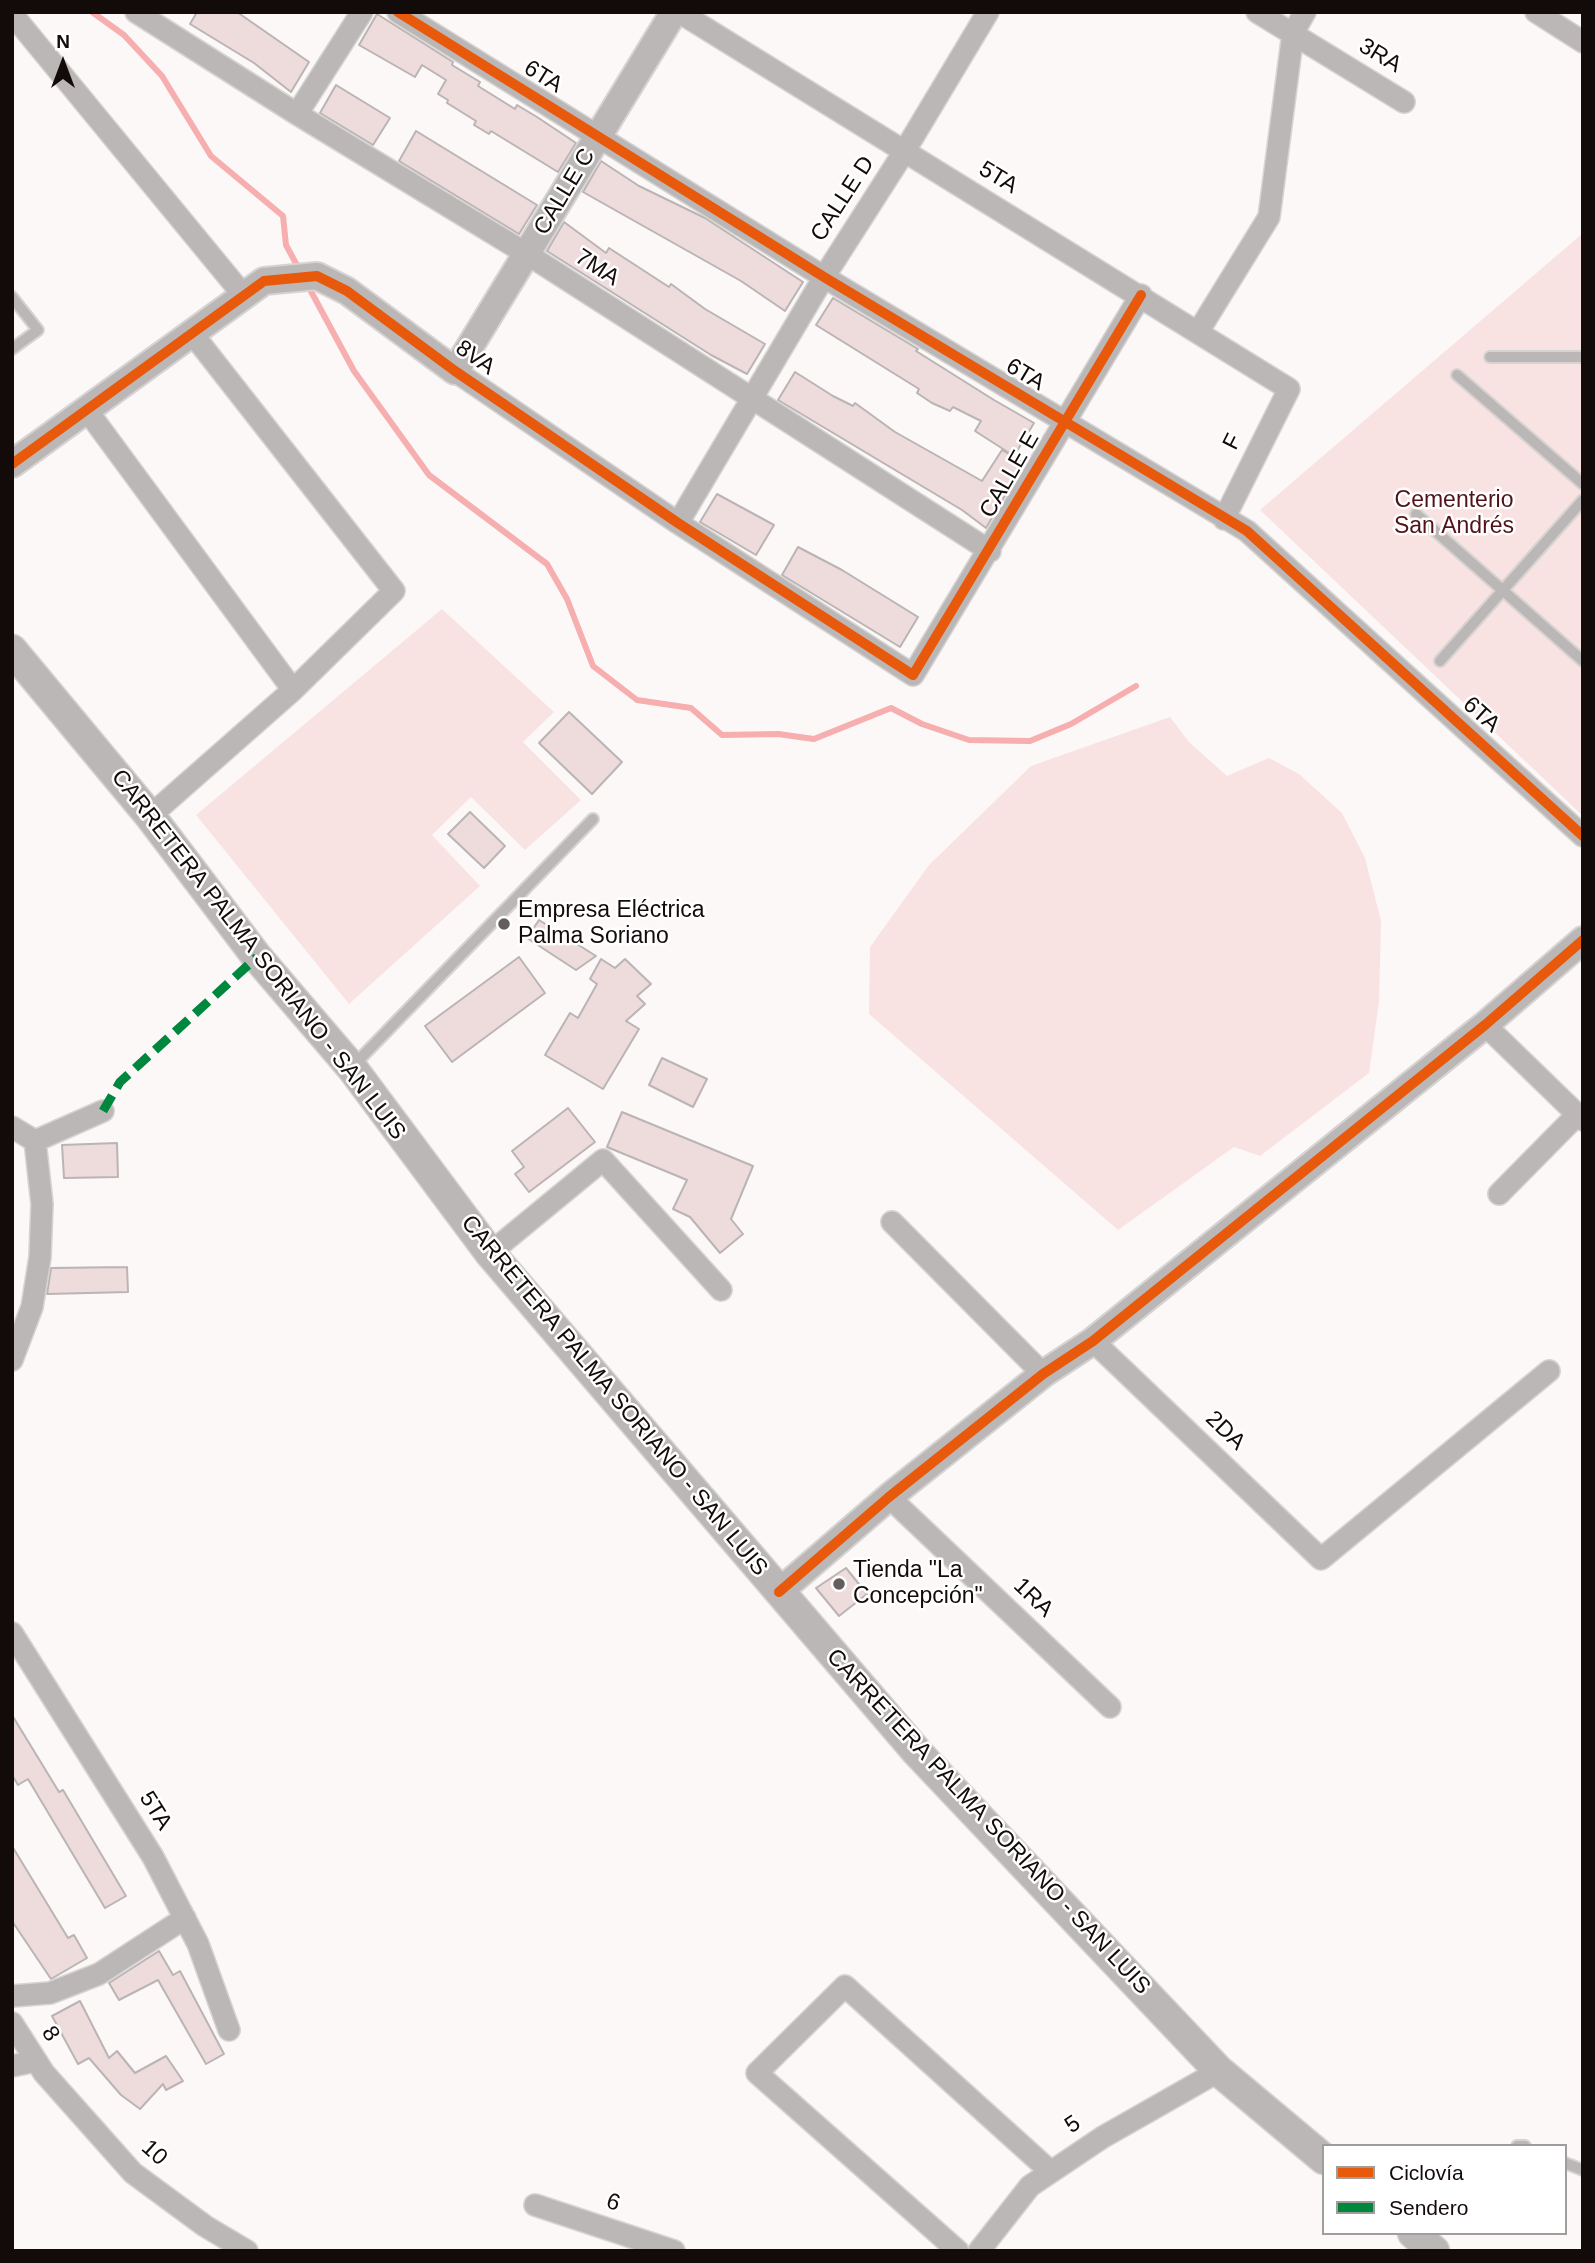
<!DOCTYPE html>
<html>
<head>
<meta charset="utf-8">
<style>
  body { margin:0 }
  #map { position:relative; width:1595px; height:2263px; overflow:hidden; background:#fcf8f8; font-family:Helvetica,sans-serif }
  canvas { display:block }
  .frame { position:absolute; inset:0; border:14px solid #130a0a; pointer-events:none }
  .legend { position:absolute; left:1322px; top:2144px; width:245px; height:91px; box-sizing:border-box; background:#fff; border:2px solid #a19d9d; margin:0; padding:9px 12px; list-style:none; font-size:21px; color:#130a0a }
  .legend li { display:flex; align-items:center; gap:14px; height:35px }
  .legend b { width:35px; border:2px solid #a19d9d }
  .north { position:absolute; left:28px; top:28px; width:70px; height:70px; -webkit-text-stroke:5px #fff; paint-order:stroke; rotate:0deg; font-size:19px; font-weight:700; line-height:28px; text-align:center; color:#130a0a }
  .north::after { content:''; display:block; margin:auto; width:24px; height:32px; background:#130a0a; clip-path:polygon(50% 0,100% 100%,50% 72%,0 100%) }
</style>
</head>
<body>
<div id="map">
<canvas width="1595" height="2263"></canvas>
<div class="frame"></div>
<ul class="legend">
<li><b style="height:9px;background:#e8590c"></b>Ciclovía</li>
<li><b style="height:9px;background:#00873e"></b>Sendero</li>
</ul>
<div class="north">N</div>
</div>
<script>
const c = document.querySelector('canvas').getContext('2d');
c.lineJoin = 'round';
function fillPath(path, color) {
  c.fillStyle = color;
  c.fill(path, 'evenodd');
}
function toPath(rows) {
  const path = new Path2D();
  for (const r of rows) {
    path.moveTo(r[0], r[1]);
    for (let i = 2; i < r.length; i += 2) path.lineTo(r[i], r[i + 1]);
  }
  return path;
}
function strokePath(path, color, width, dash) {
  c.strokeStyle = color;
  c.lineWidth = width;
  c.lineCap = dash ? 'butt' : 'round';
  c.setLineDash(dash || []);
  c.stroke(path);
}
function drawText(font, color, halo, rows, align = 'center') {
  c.font = font + ' Helvetica,sans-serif';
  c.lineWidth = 5;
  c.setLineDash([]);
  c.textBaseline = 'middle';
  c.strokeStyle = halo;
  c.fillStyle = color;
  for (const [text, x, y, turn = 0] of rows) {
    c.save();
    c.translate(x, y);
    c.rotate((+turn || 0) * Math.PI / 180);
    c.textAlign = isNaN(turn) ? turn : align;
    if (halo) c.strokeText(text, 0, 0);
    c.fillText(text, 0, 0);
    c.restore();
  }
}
fillPath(toPath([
  [1583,233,1583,816,1260,510],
  [442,609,554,712,523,742,581,800,525,850,471,797,432,835,480,886,349,1004,196,815],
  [1170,717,1189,742,1227,776,1269,758,1299,774,1342,813,1365,858,1381,921,1379,1002,1369,1073,1260,1156,1234,1147,1118,1230,869,1014,870,947,929,865,1031,766]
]), '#f9e3e2');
strokePath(toPath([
  [92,12,124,35,162,76,211,156,283,216,286,245,299,269],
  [307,284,354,371,429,475,547,564,567,599,593,666,637,700,691,708,722,735,778,734,814,739,891,708,922,724,969,740,1030,741,1071,724,1136,686]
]), '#f6aeaf', 6);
const building = toPath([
  [197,12,237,12,309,62,291,92,254,63,190,24,197,12],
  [377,14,453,62,452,65,480,82,478,86,515,109,517,105,537,117,576,143,558,172,491,131,489,134,474,125,476,121,447,103,448,100,438,94,446,80,422,65,415,77,359,45,377,14],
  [336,85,390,118,373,145,320,113,336,85],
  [416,131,537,205,519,234,399,161,416,131],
  [601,161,639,186,705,218,803,282,785,311,741,281,583,192,601,161],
  [564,222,606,253,609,248,669,287,671,284,705,309,765,344,747,374,711,355,547,251,564,222],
  [833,298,918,349,916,351,994,400,1034,423,1014,456,975,431,981,421,953,407,950,411,932,403,917,393,919,389,816,325,833,298],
  [795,372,833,396,853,406,855,403,895,432,982,481,1002,450,1024,463,986,528,962,510,778,400,795,372],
  [717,494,774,525,756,555,700,522,717,494],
  [798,547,842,570,918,617,900,647,782,575,798,547],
  [569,712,622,762,592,794,539,743,569,712],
  [470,812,505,846,484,868,448,834,470,812],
  [539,920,596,956,576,970,527,938,539,920],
  [519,957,545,993,452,1062,425,1026,519,957],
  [601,959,615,968,625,959,651,984,637,996,645,1004,626,1021,639,1029,603,1089,545,1055,570,1013,578,1018,597,984,590,979,601,959],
  [662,1058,707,1079,693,1107,649,1085,662,1058],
  [568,1108,595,1142,529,1192,515,1174,524,1167,512,1151,568,1108],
  [622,1112,753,1166,731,1219,743,1234,720,1253,690,1217,673,1209,687,1180,607,1147,622,1112],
  [117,1143,118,1177,64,1178,62,1145,117,1143],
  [127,1267,128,1292,47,1294,51,1268,127,1267],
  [846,1568,867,1594,839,1616,816,1588,846,1568],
  [12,1715,59,1792,63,1790,126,1896,105,1908,28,1779,18,1785,12,1775,12,1715],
  [12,1846,68,1938,74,1935,87,1958,51,1979,12,1921,12,1846],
  [159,1951,173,1975,180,1971,224,2054,206,2064,158,1980,119,2000,109,1983,159,1951],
  [80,2001,109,2058,117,2051,135,2073,166,2056,183,2081,166,2090,163,2084,140,2109,121,2095,89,2058,78,2064,52,2016,80,2001]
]);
fillPath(building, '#eedcdc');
strokePath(building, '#bbb4b4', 2);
const service = toPath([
  [12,297,38,330,12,349],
  [1490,357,1583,357],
  [1457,375,1583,484],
  [1416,514,1583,661],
  [1440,661,1583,500],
  [353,1066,593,819],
  [1517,2146,1525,2146],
  [1565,2163,1583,2170]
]);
const minor = toPath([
  [136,12,297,114,527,254,990,551],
  [398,12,824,277,1247,531,1583,836],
  [679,12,1289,389,1224,519],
  [1257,12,1404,102],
  [1536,12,1583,42],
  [12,14,244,296],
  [297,114,362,12],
  [1198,332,1269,217,1293,33,1305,12],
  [455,371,678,523,913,675,1141,295],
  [86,409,293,690],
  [678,523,824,277,904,152,988,12],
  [150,816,293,690,394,591,191,332],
  [1485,1025,1583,1120],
  [12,1127,35,1141,103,1111],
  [1499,1194,1577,1115],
  [892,1222,1043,1374],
  [490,1253,603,1160,721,1290],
  [1093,1341,1321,1559,1549,1371],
  [12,1360,32,1307,40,1257,42,1204,35,1141],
  [889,1497,1110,1707],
  [12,1633,153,1857,198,1944,229,2030],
  [12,1996,50,1993,99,1974,185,1918],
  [12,2023,44,2073,133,2173,205,2226,247,2251],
  [12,2066,36,2061],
  [535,2205,674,2251],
  [958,2251,757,2073,845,1986,1051,2172],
  [979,2251,1030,2186,1103,2137,1219,2071]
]);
const tertiary = toPath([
  [12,464,264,281,317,276,347,291,455,371,674,12],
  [779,1592,889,1497,1043,1374,1093,1341,1485,1025,1583,940]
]);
const secondary = toPath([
  [12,650,150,816,257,957,352,1068,490,1253,917,1752,1219,2071,1324,2159],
  [1413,2233,1434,2251]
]);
strokePath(service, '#d6d3d3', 14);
strokePath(minor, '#d6d3d3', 24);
strokePath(tertiary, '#d6d3d3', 30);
strokePath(secondary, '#d6d3d3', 33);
strokePath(service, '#bbb7b7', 10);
strokePath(minor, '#bbb7b7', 21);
strokePath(tertiary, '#bbb7b7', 26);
strokePath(secondary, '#bbb7b7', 30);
strokePath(toPath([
  [103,1111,120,1082,257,957]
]), '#00873e', 9, [18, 9]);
strokePath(toPath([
  [398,12,824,277,1247,531,1583,836],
  [12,464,264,281,317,276,347,291,455,371,678,523,913,675,1141,295],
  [779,1592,889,1497,1043,1374,1093,1341,1485,1025,1583,940]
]), '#e8590c', 10);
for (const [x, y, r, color] of [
  [504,924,7,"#655d5d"],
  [839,1584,7,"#655d5d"]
]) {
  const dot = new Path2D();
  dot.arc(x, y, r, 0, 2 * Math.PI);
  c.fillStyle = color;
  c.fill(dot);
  strokePath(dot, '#fff', 2.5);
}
drawText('23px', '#130a0a', '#fff', [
  ["3RA",1380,56,31],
  ["6TA",543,77,32],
  ["5TA",998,178,31],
  ["CALLE C",565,192,-59],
  ["CALLE D",843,199,-57],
  ["7MA",597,268,33],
  ["8VA",475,358,35],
  ["6TA",1025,375,31],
  ["F",1233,442,-63],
  ["CALLE E",1010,475,-60],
  ["6TA",1481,715,42],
  ["CARRETERA PALMA SORIANO - SAN LUIS",258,955,52],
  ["CARRETERA PALMA SORIANO - SAN LUIS",614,1396,50],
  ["2DA",1225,1431,44],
  ["1RA",1033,1598,44],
  ["5TA",155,1811,58],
  ["CARRETERA PALMA SORIANO - SAN LUIS",988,1822,47],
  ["8",50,2034,58],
  ["5",1073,2125,-34],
  ["10",154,2153,42],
  ["6",613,2203,18]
]);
drawText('23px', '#511319', '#fff', [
  ["Cementerio",1454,501],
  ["San Andrés",1454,527]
]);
drawText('23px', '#130a0a', '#fff', [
  ["Empresa Eléctrica",518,911],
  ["Palma Soriano",518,937],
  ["Tienda \"La",853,1571],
  ["Concepción\"",853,1597]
], 'left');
</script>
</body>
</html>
